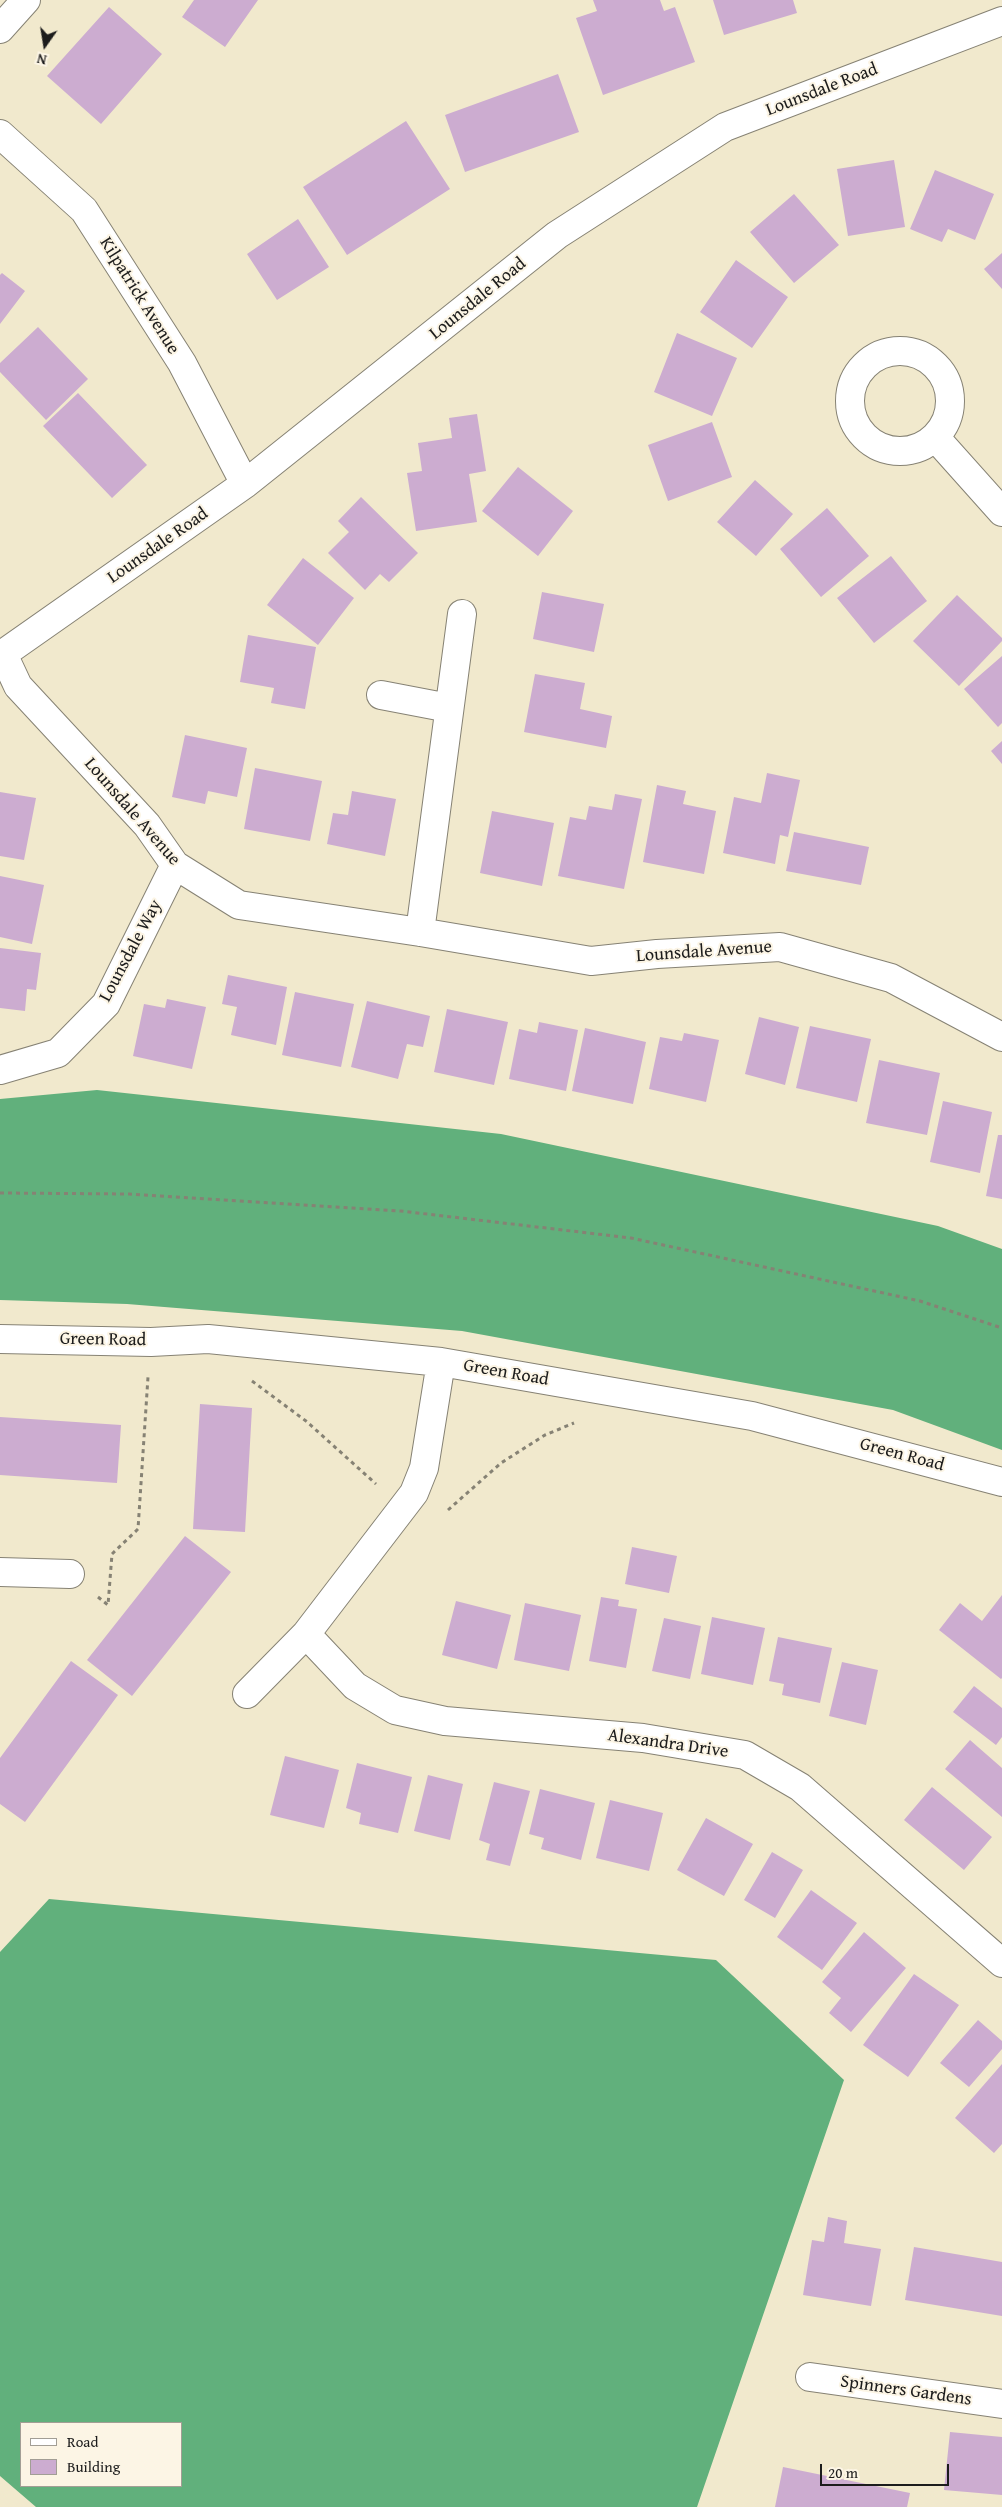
<!DOCTYPE html>
<html>
<head>
<meta charset="utf-8">
<style>
  body { margin:0 }
  #map { position:relative; width:1002px; height:2507px; overflow:hidden; background:#f1e9cd; font-family:"Gentium Book Plus",serif }
  canvas { display:block }
  .legend { position:absolute; left:20px; top:2422px; width:162px; height:65px; box-sizing:border-box; background:#fcf5e5; border:1px solid #a29e95; margin:0; padding:6px 9px; list-style:none; font-size:15px; color:#1c1c1c }
  .legend li { display:flex; align-items:center; gap:10px; height:25px }
  .legend b { width:25px; border:1px solid #a29e95 }
  .north { position:absolute; left:20px; top:20px; width:50px; height:50px; -webkit-text-stroke:4px #fcf5e5; paint-order:stroke; rotate:193deg; font-size:14px; font-weight:700; line-height:20px; text-align:center; color:#1c1c1c }
  .north::after { content:''; display:block; margin:auto; width:18px; height:22px; background:#1c1c1c; clip-path:polygon(50% 0,100% 100%,50% 72%,0 100%) }
  .scale { position:absolute; left:820px; top:2464px; width:129px; height:22px; box-sizing:border-box; border:2px solid #1c1c1c; border-top:0; padding-left:6px; font-size:15px; line-height:18px; white-space:nowrap; color:#1c1c1c; -webkit-text-stroke:4px #fcf5e5; paint-order:stroke }
</style>
</head>
<body>
<div id="map">
<canvas width="1002" height="2507"></canvas>
<ul class="legend">
<li><b style="height:6px;background:#fff"></b>Road</li>
<li><b style="height:14px;background:#ccacd0"></b>Building</li>
</ul>
<div class="north">N</div>
<div class="scale">20 m</div>
</div>
<script>
const c = document.querySelector('canvas').getContext('2d');
c.lineJoin = 'round';
function fillPath(path, color) {
  c.fillStyle = color;
  c.fill(path, 'evenodd');
}
function toPath(rows) {
  const path = new Path2D();
  for (const r of rows) {
    if (r.length === 3) {
      path.moveTo(r[0] + r[2], r[1]);
      path.arc(r[0], r[1], r[2], 0, 2 * Math.PI);
      continue;
    }
    path.moveTo(r[0], r[1]);
    for (let i = 2; i < r.length; i += 2) path.lineTo(r[i], r[i + 1]);
  }
  return path;
}
function strokePath(path, color, width, dash) {
  c.strokeStyle = color;
  c.lineWidth = width;
  c.lineCap = dash ? 'butt' : 'round';
  c.setLineDash(dash || []);
  c.stroke(path);
}
function drawText(font, color, halo, rows, align = 'center') {
  c.font = font + ' "Gentium Book Plus",serif';
  c.lineWidth = 4;
  c.setLineDash([]);
  c.textBaseline = 'middle';
  c.strokeStyle = halo;
  c.fillStyle = color;
  for (const [text, x, y, turn = 0] of rows) {
    c.save();
    c.translate(x, y);
    c.rotate((+turn || 0) * Math.PI / 180);
    c.textAlign = isNaN(turn) ? turn : align;
    if (halo) c.strokeText(text, 0, 0);
    c.fillText(text, 0, 0);
    c.restore();
  }
}
fillPath(toPath([
  [97,1090,501,1134,938,1226,1002,1249,1002,1450,893,1410,462,1331,127,1304,0,1300,0,1099],
  [49,1899,716,1960,844,2080,697,2507,36,2507,0,2476,0,1952],
  [181,2423,181,2486,21,2486,21,2423]
]), '#61b07c');
fillPath(toPath([
  [194,0,258,0,225,47,182,17],
  [593,0,660,0,664,11,675,7,695,62,603,95,576,18,597,11],
  [713,0,793,0,797,13,724,35],
  [109,7,162,54,101,124,47,76],
  [558,74,579,132,465,172,445,115],
  [406,121,450,189,347,255,303,187],
  [894,160,905,227,848,236,837,169],
  [935,170,994,194,975,240,948,229,942,242,910,229],
  [794,194,839,245,794,283,750,232],
  [298,219,329,267,277,300,247,254],
  [1002,253,1002,289,984,269],
  [736,260,788,297,752,348,700,312],
  [2,273,25,291,0,324,0,275],
  [38,327,88,379,46,420,0,372,0,363],
  [677,333,737,358,712,416,654,392],
  [78,393,147,465,112,498,43,426],
  [477,414,486,471,469,474,477,522,416,531,407,473,422,471,418,443,452,438,449,418],
  [712,422,732,477,668,501,648,445],
  [518,467,573,511,538,556,482,511],
  [755,480,793,514,756,556,717,522],
  [361,497,418,553,389,582,380,574,365,590,328,553,349,532,338,521],
  [827,508,869,556,821,597,780,549],
  [891,556,927,601,874,643,837,598],
  [303,558,354,598,318,645,267,605],
  [542,592,604,604,594,652,533,639],
  [957,595,1002,638,1002,641,959,686,913,641],
  [248,635,316,647,305,709,271,703,274,688,240,682],
  [1002,656,1002,723,998,727,964,689],
  [535,674,585,683,580,709,612,716,606,748,524,732],
  [185,735,247,748,237,797,208,791,205,804,172,797],
  [1002,741,1002,764,991,751],
  [255,768,322,781,310,841,244,829],
  [767,773,800,780,788,837,780,835,775,864,723,853,734,797,761,803],
  [657,785,686,791,683,804,716,811,704,874,643,862],
  [352,791,396,799,385,856,327,844,333,813,348,815],
  [0,792,36,798,24,860,0,856],
  [615,794,642,799,624,889,558,876,570,817,586,820,589,806,612,810],
  [492,811,554,823,542,886,480,873],
  [794,832,869,847,861,885,786,871],
  [0,876,44,885,32,944,0,937],
  [0,948,41,953,36,990,27,989,25,1011,0,1008],
  [228,975,287,987,276,1045,231,1035,237,1007,222,1004],
  [295,992,354,1004,341,1067,282,1055],
  [167,999,206,1007,192,1069,133,1056,144,1004,165,1008],
  [367,1001,430,1016,423,1047,407,1044,398,1079,351,1067],
  [447,1009,508,1022,494,1085,434,1072],
  [759,1017,799,1027,785,1085,745,1074],
  [539,1022,578,1030,566,1091,509,1079,519,1029,537,1033],
  [810,1026,871,1039,857,1102,796,1088],
  [585,1028,646,1042,633,1104,572,1091],
  [684,1033,719,1040,706,1102,649,1089,660,1037,682,1041],
  [879,1060,940,1073,927,1135,866,1123],
  [943,1101,992,1112,980,1173,930,1162],
  [998,1135,1002,1135,1002,1199,986,1196],
  [200,1404,252,1408,245,1532,193,1529],
  [0,1417,121,1425,117,1483,0,1475],
  [185,1536,231,1572,132,1696,87,1660],
  [632,1547,677,1556,669,1593,625,1584],
  [1002,1595,1002,1678,1001,1679,939,1630,960,1603,982,1621],
  [601,1597,619,1600,618,1606,637,1609,626,1668,589,1661],
  [456,1601,511,1615,497,1669,442,1655],
  [525,1603,581,1615,569,1671,514,1660],
  [712,1617,765,1628,753,1685,701,1674],
  [664,1618,701,1626,690,1679,652,1671],
  [778,1637,832,1648,820,1703,782,1695,784,1684,769,1681],
  [71,1661,118,1695,25,1822,0,1804,0,1758],
  [842,1662,878,1670,866,1725,829,1716],
  [974,1686,1002,1708,1002,1737,996,1745,953,1712],
  [970,1740,1002,1768,1002,1817,945,1769],
  [285,1756,339,1770,324,1828,270,1815],
  [357,1763,412,1777,398,1833,359,1824,361,1813,346,1808],
  [428,1775,463,1784,450,1840,414,1831],
  [494,1782,530,1791,510,1866,486,1860,490,1844,479,1840],
  [932,1787,992,1837,964,1870,904,1820],
  [540,1789,595,1803,581,1860,541,1849,544,1838,529,1834],
  [610,1800,663,1813,649,1871,596,1858],
  [706,1818,753,1844,724,1896,677,1870],
  [772,1852,803,1870,775,1918,744,1900],
  [811,1890,857,1923,822,1970,777,1937],
  [864,1932,906,1968,851,2032,829,2013,841,1998,822,1982],
  [914,1974,959,2005,908,2077,863,2045],
  [978,2020,1002,2041,1002,2049,969,2087,940,2063],
  [1002,2064,1002,2144,994,2153,955,2118],
  [828,2217,847,2221,844,2243,881,2249,871,2306,803,2295,812,2240,824,2242],
  [914,2247,1002,2262,1002,2316,905,2300],
  [950,2432,1002,2437,1002,2495,944,2490],
  [783,2467,910,2493,907,2507,775,2507]
]), '#ccacd0');
const minor = toPath([
  [0,29,26,0],
  [0,134,84,210,182,363,245,484],
  [900,401,50],
  [935,437,1002,512],
  [3,654,18,686,147,825,175,865,239,905,420,932,591,961,657,954,780,947,891,978,1002,1037],
  [0,656,245,484,557,235,725,127,1002,21],
  [381,695,449,708],
  [420,932,462,614],
  [0,1070,58,1053,106,1004,175,865],
  [0,1339,151,1342,208,1339,441,1362,752,1416,1002,1482],
  [0,1572,70,1574],
  [306,1634,355,1686,395,1710,445,1721,643,1738,745,1755,800,1787,1002,1963],
  [247,1694,306,1634,414,1493,424,1468,441,1362],
  [810,2377,1002,2404]
]);
strokePath(minor, '#868274', 30);
strokePath(toPath([
  [0,1193,129,1194,401,1211,631,1238,920,1301,1002,1328],
  [252,1381,306,1421,376,1484],
  [448,1510,501,1463,545,1435,574,1423],
  [98,1597,108,1605,112,1554,138,1529,148,1377]
]), '#868274', 3, [4, 4]);
strokePath(minor, '#fff', 28);
drawText('18px', '#1c1c1c', '#fcf5e5', [
  ["Lounsdale Road",822,90,-21],
  ["Kilpatrick Avenue",139,296,58],
  ["Lounsdale Road",478,299,-39],
  ["Lounsdale Road",158,546,-35],
  ["Lounsdale Avenue",132,812,49],
  ["Lounsdale Way",131,951,-62],
  ["Lounsdale Avenue",704,952,-4],
  ["Green Road",103,1340,1],
  ["Green Road",506,1373,10],
  ["Green Road",902,1455,15],
  ["Alexandra Drive",668,1744,8],
  ["Spinners Gardens",906,2391,8]
]);
</script>
</body>
</html>
